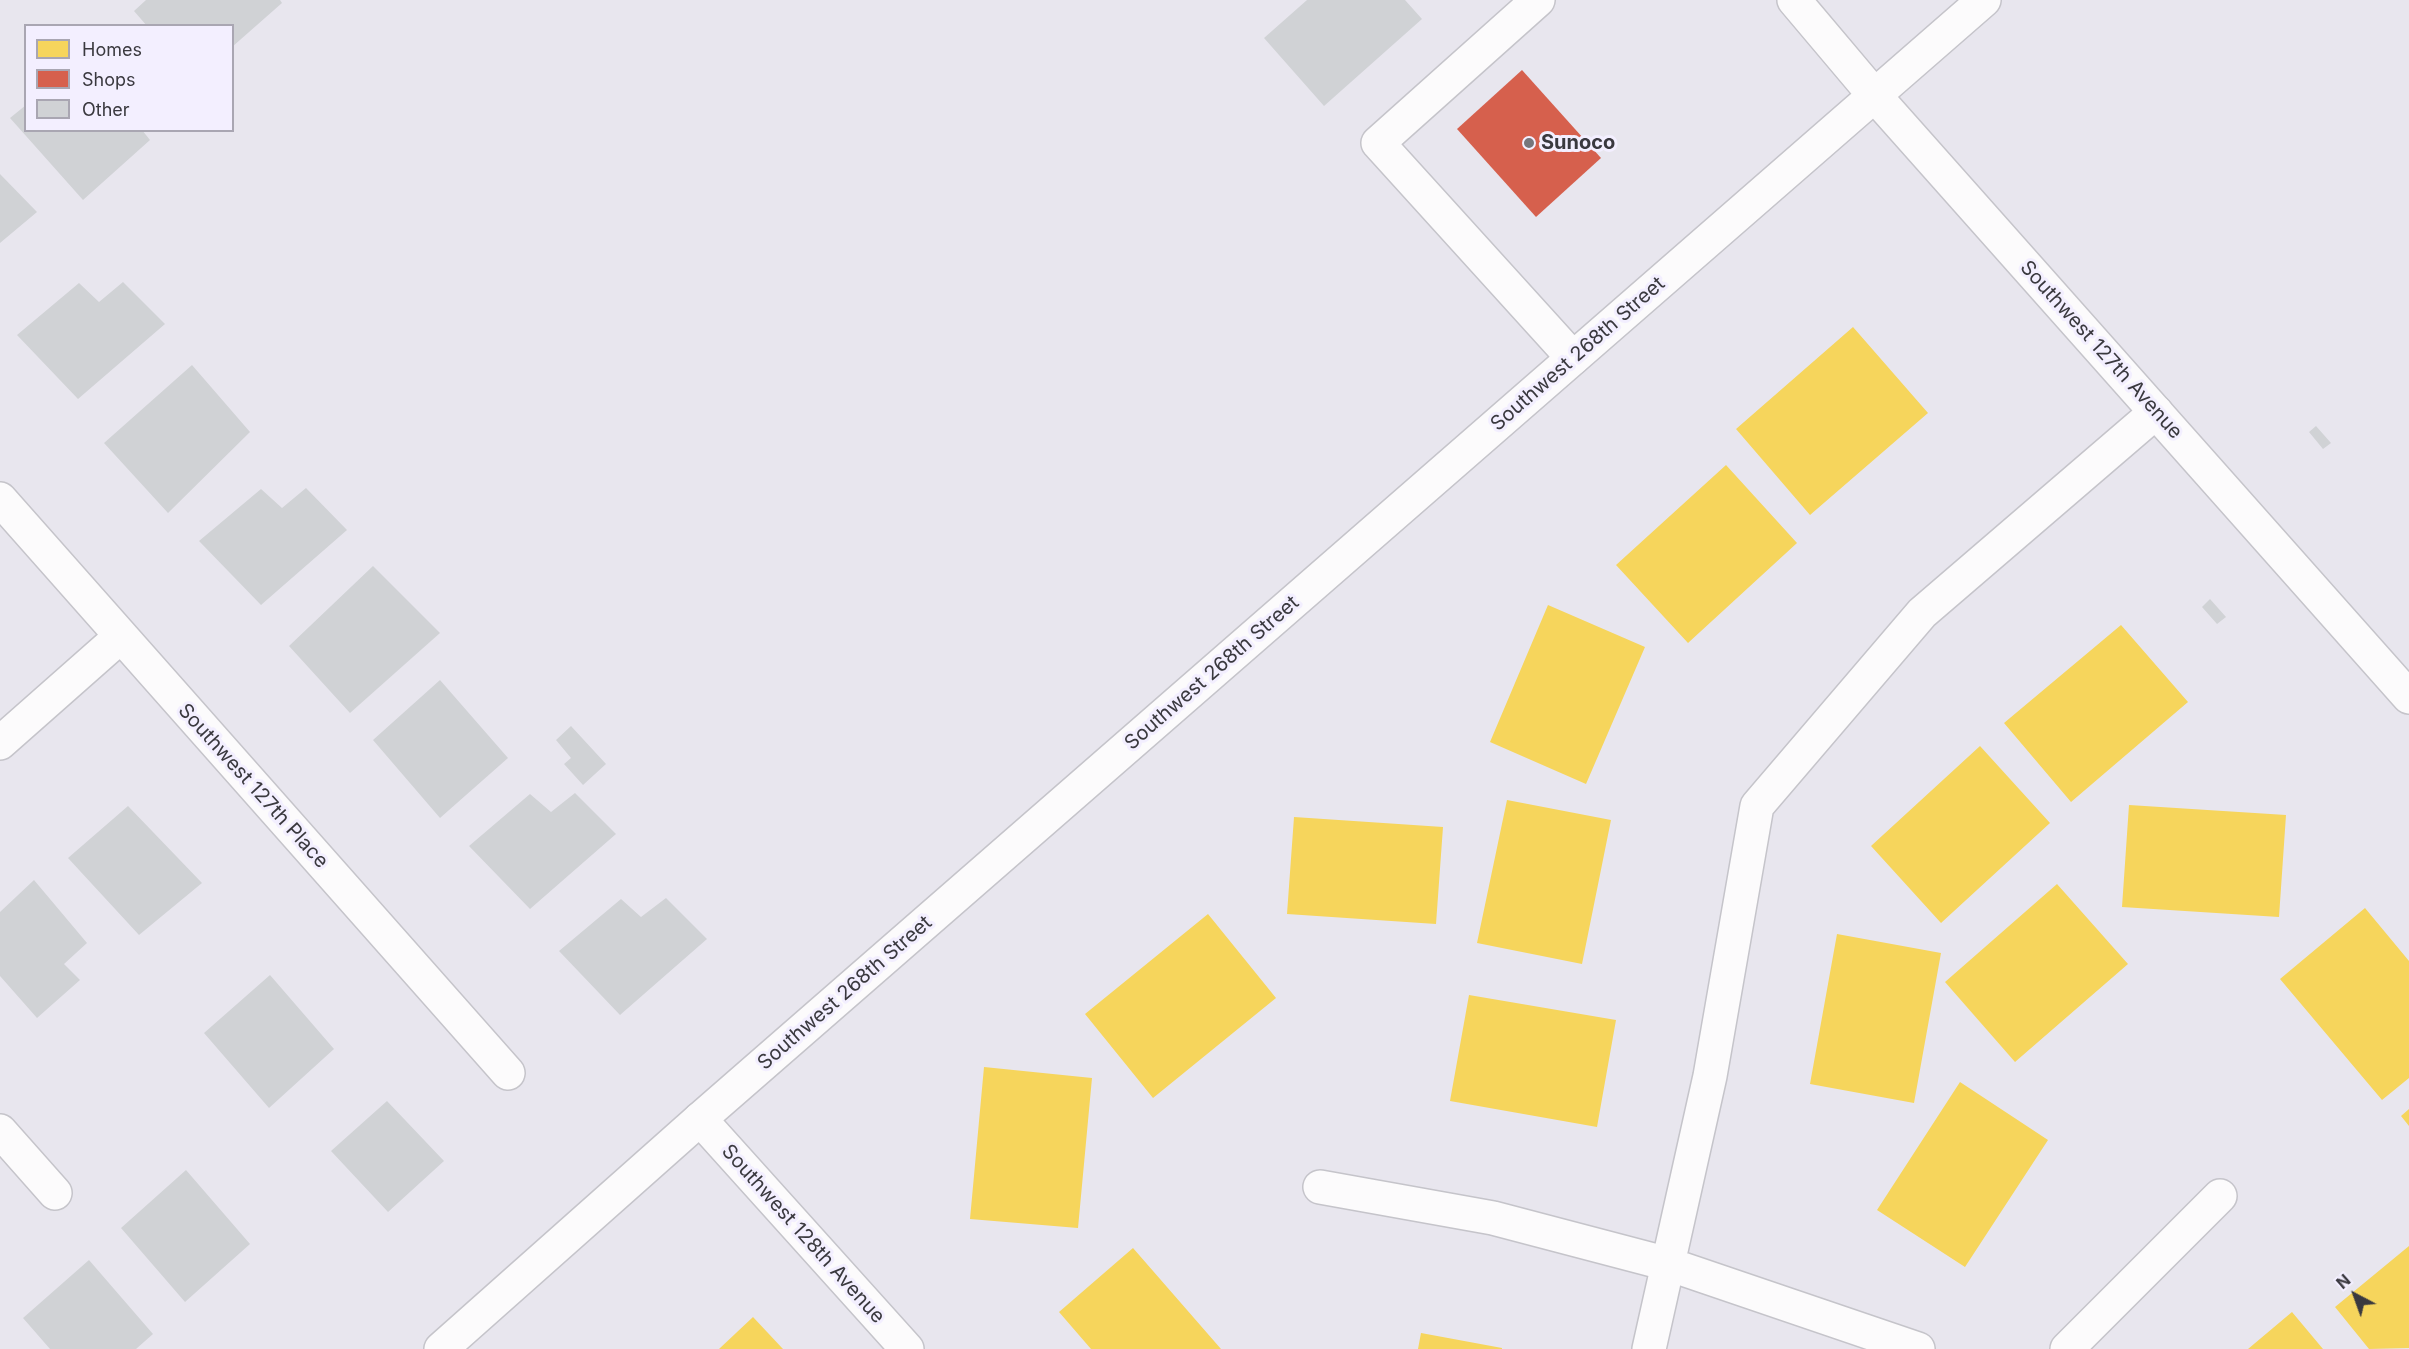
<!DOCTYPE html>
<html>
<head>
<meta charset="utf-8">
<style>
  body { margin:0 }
  #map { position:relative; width:2409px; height:1349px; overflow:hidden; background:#e8e6ee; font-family:Inter,sans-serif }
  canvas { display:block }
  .legend { position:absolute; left:24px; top:24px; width:210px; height:108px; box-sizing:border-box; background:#f3efff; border:2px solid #a9a6b2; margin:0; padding:8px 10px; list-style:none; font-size:18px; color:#3a393f }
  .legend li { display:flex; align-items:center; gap:12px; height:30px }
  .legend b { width:30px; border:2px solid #a9a6b2 }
  .north { position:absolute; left:2325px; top:1265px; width:60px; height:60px; -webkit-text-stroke:4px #f3efff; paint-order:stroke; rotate:319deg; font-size:16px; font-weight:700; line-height:24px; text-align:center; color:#3a393f }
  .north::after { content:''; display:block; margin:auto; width:21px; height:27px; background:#3a393f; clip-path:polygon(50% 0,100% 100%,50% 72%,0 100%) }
</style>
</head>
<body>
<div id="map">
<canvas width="2409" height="1349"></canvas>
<ul class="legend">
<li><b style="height:16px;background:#f6d55c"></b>Homes</li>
<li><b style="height:16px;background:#d6604d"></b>Shops</li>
<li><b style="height:16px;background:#d0d2d5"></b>Other</li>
</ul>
<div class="north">N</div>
</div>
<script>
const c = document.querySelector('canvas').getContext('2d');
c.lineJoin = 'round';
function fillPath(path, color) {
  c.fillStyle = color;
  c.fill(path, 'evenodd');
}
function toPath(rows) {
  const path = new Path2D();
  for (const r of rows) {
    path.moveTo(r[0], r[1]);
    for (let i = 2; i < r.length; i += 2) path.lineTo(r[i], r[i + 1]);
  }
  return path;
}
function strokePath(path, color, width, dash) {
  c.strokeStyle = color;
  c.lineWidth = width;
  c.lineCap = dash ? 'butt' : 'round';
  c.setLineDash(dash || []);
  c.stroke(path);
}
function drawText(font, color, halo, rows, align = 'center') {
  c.font = font + ' Inter,sans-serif';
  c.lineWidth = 6;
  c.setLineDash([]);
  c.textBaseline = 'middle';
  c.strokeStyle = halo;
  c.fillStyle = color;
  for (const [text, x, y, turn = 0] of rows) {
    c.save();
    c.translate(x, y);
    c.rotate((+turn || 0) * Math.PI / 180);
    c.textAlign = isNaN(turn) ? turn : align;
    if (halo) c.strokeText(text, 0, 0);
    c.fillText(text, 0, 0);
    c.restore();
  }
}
fillPath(toPath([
  [1853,327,1928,413,1810,515,1736,429],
  [1726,465,1797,543,1688,643,1616,565],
  [1548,605,1645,647,1586,784,1490,742],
  [2121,625,2188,702,2071,802,2004,723],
  [1980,746,2050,823,1941,923,1871,846],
  [1507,800,1611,820,1582,964,1477,943],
  [2129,805,2286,815,2279,917,2122,907],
  [1294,817,1443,827,1436,924,1287,914],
  [2057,884,2128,964,2015,1062,1945,982],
  [2365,908,2409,961,2409,1078,2382,1100,2280,979],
  [1208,914,1276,998,1153,1098,1085,1014],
  [1837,934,1941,953,1914,1103,1810,1084],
  [1469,995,1616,1020,1597,1127,1450,1101],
  [984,1067,1092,1078,1078,1228,970,1219],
  [1960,1082,2048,1140,1965,1267,1877,1210],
  [2409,1109,2409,1126,2401,1116],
  [2409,1246,2409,1348,2369,1349,2335,1307],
  [1133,1248,1221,1349,1091,1349,1059,1312],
  [2292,1312,2323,1349,2248,1349],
  [753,1317,783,1349,719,1349],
  [1421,1333,1502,1348,1502,1349,1418,1349]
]), '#f6d55c');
fillPath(toPath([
  [1522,70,1601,158,1536,217,1457,129]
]), '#d6604d');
fillPath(toPath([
  [146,0,280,0,282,3,232,47,232,26,147,26,134,11],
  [1307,0,1405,0,1422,19,1324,106,1264,38],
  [26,105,26,130,142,130,150,140,83,200,10,118],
  [0,174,37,212,0,243],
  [123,282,165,324,78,399,17,335,79,283,99,302],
  [192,365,250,432,168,513,104,443],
  [2316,426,2331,443,2323,449,2309,432],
  [306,488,347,530,261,605,199,541,261,489,282,508],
  [373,566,440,633,350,713,289,646],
  [2210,599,2226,617,2217,624,2202,607],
  [440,680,508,758,440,818,373,740],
  [571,726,606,764,583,785,564,764,571,758,556,740],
  [575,793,616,834,530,909,469,846,530,794,551,812],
  [128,806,202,883,139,935,68,858],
  [34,880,87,943,64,964,80,980,37,1018,0,976,0,912],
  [666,898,707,939,620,1015,559,951,621,899,641,917],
  [270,975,334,1049,269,1108,204,1033],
  [387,1101,444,1161,388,1212,331,1151],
  [186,1170,250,1244,185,1302,121,1228],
  [89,1260,153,1334,136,1349,50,1349,23,1318]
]), '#d0d2d5');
const minor = toPath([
  [1538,0,1378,143,1573,358],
  [1794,0,1875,96],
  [0,499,508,1073],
  [0,743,120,637],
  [700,1119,907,1349],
  [0,1131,55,1193],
  [1320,1187,1493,1218,1668,1264,1918,1349],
  [1649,1349,1710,1076,1757,806,1922,613,2156,412],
  [2067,1349,2220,1196]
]);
const major = toPath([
  [1875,96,2409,697],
  [441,1349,700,1119,1984,0]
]);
strokePath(minor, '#c5c4ca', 36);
strokePath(major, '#c5c4ca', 36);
strokePath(minor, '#fcfbfc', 33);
strokePath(major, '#fcfbfc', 33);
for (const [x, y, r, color] of [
  [1529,143,6,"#77767c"]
]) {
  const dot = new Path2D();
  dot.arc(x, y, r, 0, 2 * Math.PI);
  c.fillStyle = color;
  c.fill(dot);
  strokePath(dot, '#f3efff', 2);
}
drawText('bold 20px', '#3a393f', '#f3efff', [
  ["Sunoco",1541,143]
], 'left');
drawText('20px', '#3a393f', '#f3efff', [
  ["Southwest 127th Avenue",2101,350,48],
  ["Southwest 268th Street",1578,354,-41],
  ["Southwest 268th Street",1212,673,-41],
  ["Southwest 127th Place",253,786,48],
  ["Southwest 268th Street",845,993,-41],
  ["Southwest 128th Avenue",803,1234,48]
]);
</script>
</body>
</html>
